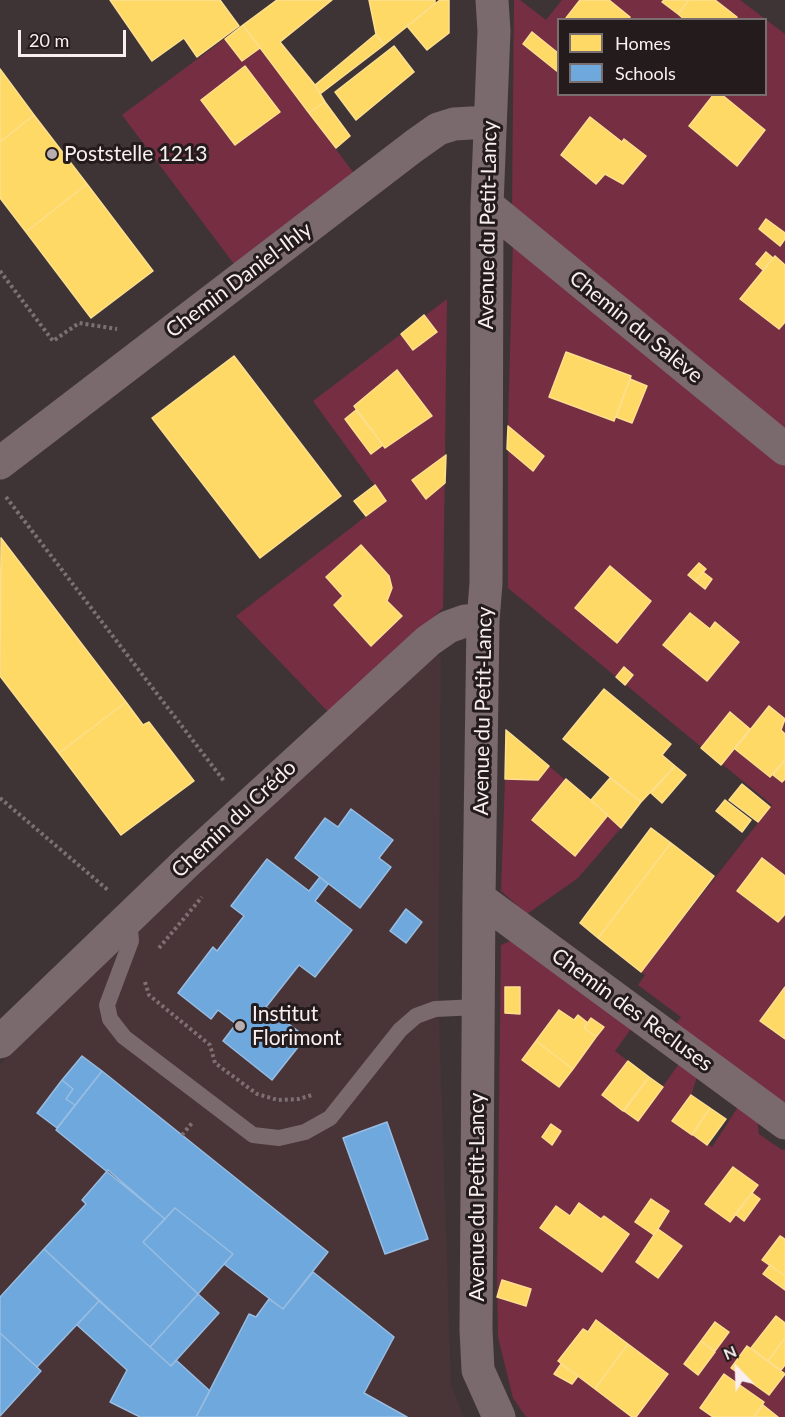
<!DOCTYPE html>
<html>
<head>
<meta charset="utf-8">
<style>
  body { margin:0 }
  #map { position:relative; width:785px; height:1417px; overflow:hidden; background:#3e3436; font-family:Lato,sans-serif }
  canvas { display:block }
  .legend { position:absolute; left:557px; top:18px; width:210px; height:78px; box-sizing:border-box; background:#231b1c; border:2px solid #796f71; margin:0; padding:8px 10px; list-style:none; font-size:18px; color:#f9eef0 }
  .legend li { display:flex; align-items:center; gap:12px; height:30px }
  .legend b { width:30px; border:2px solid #796f71 }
  .north { position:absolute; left:707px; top:1339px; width:60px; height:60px; -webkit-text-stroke:4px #231b1c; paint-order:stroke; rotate:337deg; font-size:16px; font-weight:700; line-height:24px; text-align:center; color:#f9eef0 }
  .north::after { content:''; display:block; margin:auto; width:21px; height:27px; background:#f9eef0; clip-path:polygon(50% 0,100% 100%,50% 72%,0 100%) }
  .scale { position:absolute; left:18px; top:30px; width:108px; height:27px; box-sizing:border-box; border:3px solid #f9eef0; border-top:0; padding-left:8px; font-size:18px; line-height:21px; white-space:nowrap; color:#f9eef0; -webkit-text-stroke:4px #231b1c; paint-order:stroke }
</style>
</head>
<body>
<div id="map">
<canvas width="785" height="1417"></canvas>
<ul class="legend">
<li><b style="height:16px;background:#ffd966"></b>Homes</li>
<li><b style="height:16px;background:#6fa8dc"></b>Schools</li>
</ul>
<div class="north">N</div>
<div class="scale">20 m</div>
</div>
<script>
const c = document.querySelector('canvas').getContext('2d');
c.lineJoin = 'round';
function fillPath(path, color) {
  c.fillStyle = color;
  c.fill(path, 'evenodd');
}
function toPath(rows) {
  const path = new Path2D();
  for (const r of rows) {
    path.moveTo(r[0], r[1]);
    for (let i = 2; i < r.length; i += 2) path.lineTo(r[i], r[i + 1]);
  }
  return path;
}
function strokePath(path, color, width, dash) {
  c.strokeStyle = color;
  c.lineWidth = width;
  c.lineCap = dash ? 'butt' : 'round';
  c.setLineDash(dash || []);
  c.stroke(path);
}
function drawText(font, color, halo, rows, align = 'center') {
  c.font = font + ' Lato,sans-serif';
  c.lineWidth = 6;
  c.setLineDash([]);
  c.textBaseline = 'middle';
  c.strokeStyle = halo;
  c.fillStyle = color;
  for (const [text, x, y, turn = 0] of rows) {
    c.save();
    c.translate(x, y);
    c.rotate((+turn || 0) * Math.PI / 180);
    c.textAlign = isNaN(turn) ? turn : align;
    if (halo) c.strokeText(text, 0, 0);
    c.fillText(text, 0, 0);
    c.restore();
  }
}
fillPath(toPath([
  [430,654,441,656,438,988,451,1386,464,1417,0,1417,0,1064]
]), '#493438');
fillPath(toPath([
  [514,0,520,0,546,20,562,0,740,0,785,34,785,436,512,209],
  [558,20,766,20,766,94,558,94],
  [243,25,356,176,237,268,122,115],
  [513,240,785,463,785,1112,673,1028,681,1017,638,985,645,975,641,972,772,805,508,588,508,426],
  [447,299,443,608,332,716,236,616,386,501,313,401],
  [549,766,621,828,578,878,527,914,501,891,505,779,537,780],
  [515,939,633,1026,615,1051,628,1061,603,1096,638,1121,681,1061,698,1074,691,1095,673,1121,712,1147,738,1107,757,1120,759,1134,782,1150,785,1149,785,1417,526,1417,513,1398,498,1337,497,1275,501,945]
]), '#762e42');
const homes = toPath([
  [110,0,220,0,239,26,197,57,184,38,152,61,110,0],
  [277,0,332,0,280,42,315,85,325,102,309,113,243,25,277,0],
  [369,0,435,0,435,4,384,45,376,34,369,0],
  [440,0,449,0,449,33,427,50,407,26,440,0],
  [580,0,609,0,630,17,628,20,567,20,566,18,580,0],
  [664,0,689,0,678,14,662,2,664,0],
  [689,0,715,0,737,17,735,20,685,20,678,14,689,0],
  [243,25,260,48,242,61,225,39,243,25],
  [532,32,558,53,558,72,523,44,532,32],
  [376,34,384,45,320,94,315,85,376,34],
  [394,46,414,72,356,120,335,92,394,46],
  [245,66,280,112,235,145,201,100,245,66],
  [0,69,34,115,0,142,0,69],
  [714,94,721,94,765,130,737,166,689,126,714,94],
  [325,102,350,136,336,148,309,113,325,102],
  [34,115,87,184,26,232,0,198,0,142,34,115],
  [590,117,622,142,624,139,646,156,623,184,605,174,596,184,561,155,590,117],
  [87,184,153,271,91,318,26,232,87,184],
  [766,219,785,233,785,239,780,246,759,229,766,219],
  [766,252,773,258,763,270,756,264,766,252],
  [775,256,785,265,785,322,779,329,740,299,775,256],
  [424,315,437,332,413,350,401,334,424,315],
  [566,352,631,376,614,421,549,397,566,352],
  [234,356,341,496,260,558,152,418,234,356],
  [397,370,432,416,385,448,354,406,397,370],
  [630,379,647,386,632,423,616,417,630,379],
  [356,410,383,445,371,454,345,419,356,410],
  [508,426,544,456,533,471,507,449,508,426],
  [446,455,445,483,426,499,412,480,446,455],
  [375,485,386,501,366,516,354,501,375,485],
  [1,538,126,702,59,753,0,676,1,538],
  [361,545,389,576,392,588,387,601,402,616,371,646,334,605,343,596,326,577,361,545],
  [699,563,706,569,695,581,688,575,699,563],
  [610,566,651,601,617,643,575,608,610,566],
  [703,572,712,579,705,589,695,581,703,572],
  [690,613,710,629,715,622,739,642,707,681,663,645,690,613],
  [624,667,633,675,625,685,616,677,624,667],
  [604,689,671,744,662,755,675,766,641,802,563,739,604,689],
  [126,702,143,725,149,722,194,781,121,835,59,753,126,702],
  [769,706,785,719,781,730,785,734,785,760,770,777,735,749,769,706],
  [730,712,750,729,721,765,701,748,730,712],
  [506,730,549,766,538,780,505,779,506,730],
  [785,760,785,779,782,782,773,775,785,760],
  [675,766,686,775,662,803,651,793,675,766],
  [610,778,641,802,621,828,591,800,610,778],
  [566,779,608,815,575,856,532,820,566,779],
  [742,784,770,807,758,822,729,800,742,784],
  [725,800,751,820,742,832,716,811,725,800],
  [651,828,671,843,598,938,580,923,651,828],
  [671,843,714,876,641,972,598,938,671,843],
  [762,858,785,876,785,914,778,922,737,891,762,858],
  [505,987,520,987,520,1014,505,1013,505,987],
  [785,987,785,1039,760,1021,785,987],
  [559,1010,574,1020,578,1015,588,1023,584,1028,596,1037,573,1069,536,1041,559,1010],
  [591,1018,604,1027,596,1037,584,1028,591,1018],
  [536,1041,573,1069,559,1087,522,1060,536,1041],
  [628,1061,649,1077,623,1111,602,1095,628,1061],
  [649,1077,663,1087,638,1121,624,1111,649,1077],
  [691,1095,710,1108,692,1135,672,1121,691,1095],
  [710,1108,726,1119,707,1145,692,1134,710,1108],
  [551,1124,561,1131,552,1145,542,1137,551,1124],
  [733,1167,758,1185,730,1222,705,1204,733,1167],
  [752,1193,760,1199,744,1221,735,1214,752,1193],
  [651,1199,669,1211,654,1235,635,1222,651,1199],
  [579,1203,601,1219,604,1216,629,1234,602,1272,540,1228,556,1206,570,1216,579,1203],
  [658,1229,682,1246,658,1278,636,1262,658,1229],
  [780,1236,785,1239,785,1276,762,1260,780,1236],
  [770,1265,785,1276,785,1290,763,1274,770,1265],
  [502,1280,531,1289,526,1306,497,1297,502,1280],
  [776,1316,785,1323,785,1338,768,1361,751,1348,776,1316],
  [596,1320,628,1344,595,1389,558,1361,583,1329,588,1332,596,1320],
  [715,1322,729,1332,715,1351,701,1341,715,1322],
  [785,1338,785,1365,781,1370,768,1361,785,1338],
  [701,1341,715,1352,698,1375,684,1364,701,1341],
  [628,1344,668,1374,636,1417,632,1417,595,1389,628,1344],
  [747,1346,785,1374,769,1395,731,1368,747,1346],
  [561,1364,578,1376,572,1384,554,1374,561,1364],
  [724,1374,764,1402,754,1417,713,1417,700,1408,724,1374],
  [763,1405,778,1417,754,1417,763,1405]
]);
fillPath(homes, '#ffd966');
strokePath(homes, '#fddf8f', 1.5);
const schools = toPath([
  [351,809,393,840,379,858,391,867,360,908,295,858,325,818,338,827,351,809],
  [267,859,309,891,320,877,328,884,315,901,352,930,315,977,299,965,266,1007,306,1037,272,1080,223,1041,236,1024,218,1010,211,1019,178,993,213,947,217,951,244,916,231,906,267,859],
  [406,909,422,922,406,943,390,931,406,909],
  [82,1056,102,1071,75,1105,66,1099,73,1089,62,1080,82,1056],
  [102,1071,328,1252,283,1309,224,1264,233,1254,175,1208,165,1219,56,1130,102,1071],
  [62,1080,73,1089,66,1099,75,1105,57,1128,37,1113,62,1080],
  [387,1122,428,1239,385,1254,343,1138,387,1122],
  [108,1170,165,1219,143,1242,198,1294,150,1347,44,1249,86,1204,82,1200,108,1170],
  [175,1208,233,1254,198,1294,143,1242,175,1208],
  [44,1249,99,1301,37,1367,0,1333,0,1297,44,1249],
  [313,1272,394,1337,364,1393,407,1417,196,1417,249,1314,256,1317,269,1299,283,1309,313,1272],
  [198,1294,219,1313,171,1366,150,1347,198,1294],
  [99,1301,171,1366,176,1360,210,1391,196,1417,140,1417,110,1402,127,1370,77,1325,99,1301],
  [0,1333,41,1371,0,1416,0,1333]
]);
fillPath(schools, '#6fa8dc');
strokePath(schools, '#98bde2', 1.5);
strokePath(toPath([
  [0,271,53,341,79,323,117,329],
  [6,497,224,781],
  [0,798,109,891],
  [159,948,202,897],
  [145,982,149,995,210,1045,215,1063,257,1094,278,1100,299,1099,312,1095],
  [182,1135,192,1123]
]), '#7e7072', 4, [3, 3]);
strokePath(toPath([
  [129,919,131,941,107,1005,110,1019,124,1037,253,1135,279,1138,305,1132,330,1118,400,1030,416,1016,435,1009,478,1007]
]), '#7b6a6d', 16);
strokePath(toPath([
  [492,0,494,31,487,205,486,583,483,621,479,898,476,1330,478,1370,499,1417],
  [487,205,785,449],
  [0,463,414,146,438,129,454,124,489,122],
  [479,898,785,1123],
  [0,1042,185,864,428,641,448,627,465,621,483,621]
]), '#7b6a6d', 33);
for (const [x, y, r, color] of [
  [52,154,6,"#b8adaf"],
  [240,1026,6,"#b8adaf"]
]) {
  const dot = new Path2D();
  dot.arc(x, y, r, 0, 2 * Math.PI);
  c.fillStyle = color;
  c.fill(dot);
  strokePath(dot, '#231b1c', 2);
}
drawText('21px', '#f9eef0', '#231b1c', [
  ["Poststelle 1213",64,154],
  ["Institut",252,1014],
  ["Florimont",252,1038]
], 'left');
drawText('21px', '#f9eef0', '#231b1c', [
  ["Avenue du Petit-Lancy",488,225,-89],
  ["Chemin Daniel-Ihly",239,280,-37],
  ["Chemin du Salève",636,327,39],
  ["Avenue du Petit-Lancy",483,711,-89],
  ["Chemin du Crédo",234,819,-43],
  ["Chemin des Recluses",632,1010,36],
  ["Avenue du Petit-Lancy",477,1197,-90]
]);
</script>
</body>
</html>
